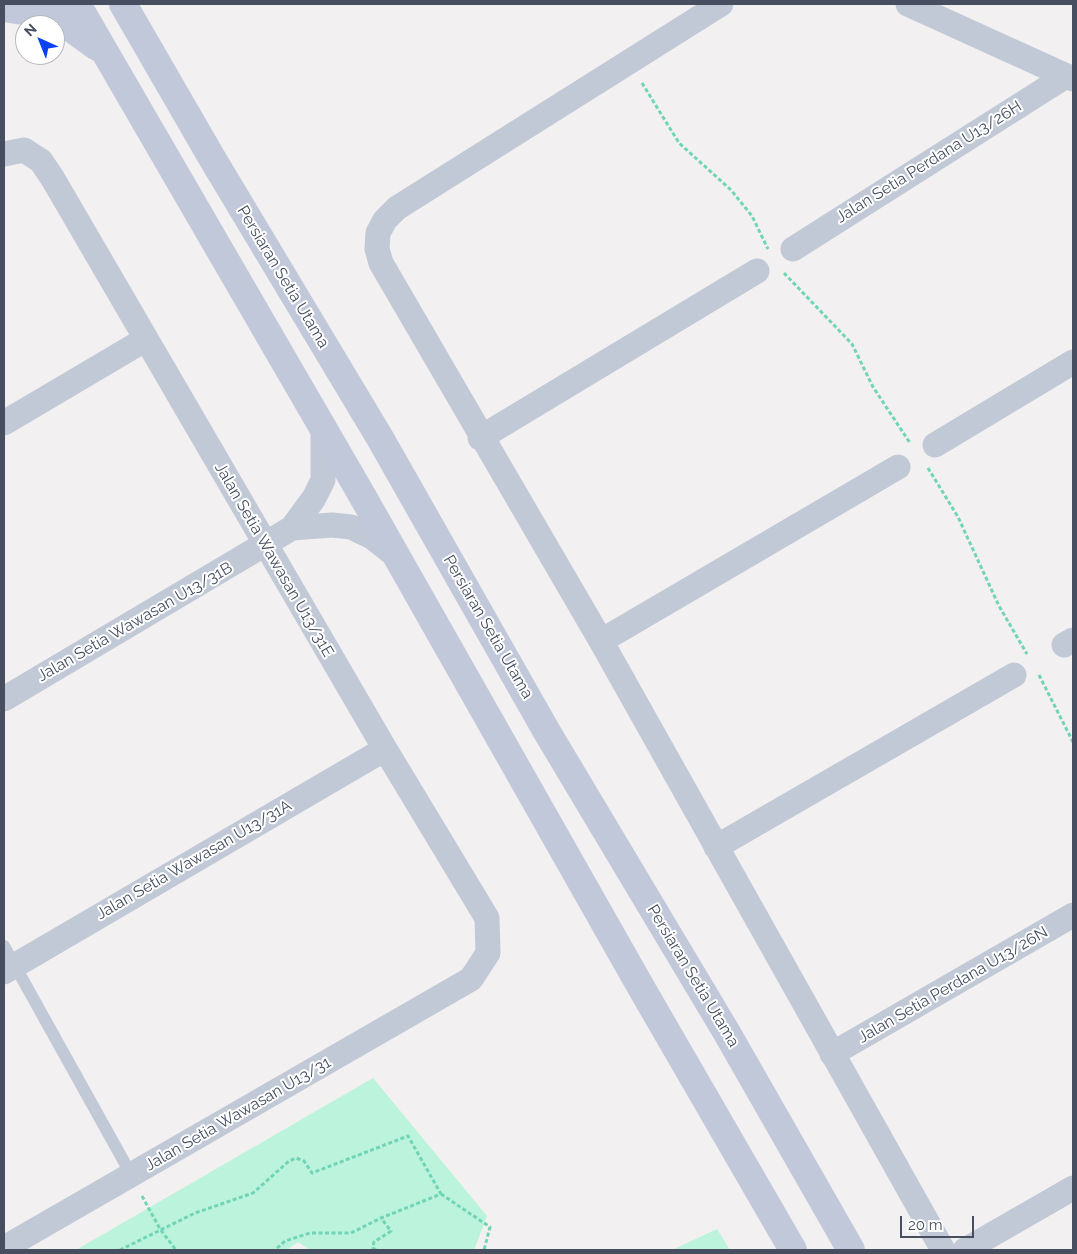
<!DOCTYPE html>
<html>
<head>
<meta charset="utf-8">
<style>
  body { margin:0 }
  #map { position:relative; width:1077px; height:1254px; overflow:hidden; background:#f2f0f0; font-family:Raleway,sans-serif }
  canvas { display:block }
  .frame { position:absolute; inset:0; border:5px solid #464e5f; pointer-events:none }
  .north { position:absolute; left:15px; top:15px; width:50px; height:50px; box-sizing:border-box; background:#fff; border:1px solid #b5b8bf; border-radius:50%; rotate:316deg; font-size:14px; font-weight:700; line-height:20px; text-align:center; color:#464e5f }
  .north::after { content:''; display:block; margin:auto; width:18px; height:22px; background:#0942f3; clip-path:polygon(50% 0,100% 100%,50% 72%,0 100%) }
  .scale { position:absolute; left:900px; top:1216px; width:74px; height:22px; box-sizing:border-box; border:2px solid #464e5f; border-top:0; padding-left:6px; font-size:15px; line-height:18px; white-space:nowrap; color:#464e5f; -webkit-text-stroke:4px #fff; paint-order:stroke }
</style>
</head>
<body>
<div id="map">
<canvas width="1077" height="1254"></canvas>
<div class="frame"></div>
<div class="north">N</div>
<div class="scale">20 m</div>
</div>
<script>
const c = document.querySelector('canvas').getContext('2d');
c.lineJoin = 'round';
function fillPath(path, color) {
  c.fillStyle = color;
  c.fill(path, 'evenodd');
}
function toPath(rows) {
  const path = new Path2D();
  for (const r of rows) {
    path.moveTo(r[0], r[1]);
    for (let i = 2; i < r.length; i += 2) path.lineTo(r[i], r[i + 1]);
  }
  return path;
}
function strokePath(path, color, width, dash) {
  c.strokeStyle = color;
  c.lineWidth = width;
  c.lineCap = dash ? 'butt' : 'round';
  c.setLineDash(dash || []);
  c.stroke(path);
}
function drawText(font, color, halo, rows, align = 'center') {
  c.font = font + ' Raleway,sans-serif';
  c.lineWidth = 4;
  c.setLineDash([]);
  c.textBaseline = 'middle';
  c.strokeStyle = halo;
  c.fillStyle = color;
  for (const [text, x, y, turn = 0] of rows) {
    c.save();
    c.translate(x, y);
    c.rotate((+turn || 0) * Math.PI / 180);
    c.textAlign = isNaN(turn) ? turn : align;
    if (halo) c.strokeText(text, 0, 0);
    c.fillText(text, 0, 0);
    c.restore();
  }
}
fillPath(toPath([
  [373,1078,487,1216,474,1250,310,1250,298,1242,287,1250,76,1250],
  [717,1229,730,1250,672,1250]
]), '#bbf3dc');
strokePath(toPath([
  [642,83,679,143,731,190,752,216,768,249],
  [784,273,852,344,873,387,910,443],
  [928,468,958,517,999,606,1027,654],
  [1039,675,1073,742],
  [441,1194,490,1227,484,1250],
  [142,1196,160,1229,176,1250],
  [120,1250,195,1213,253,1193,289,1161,296,1158,304,1161,312,1173,408,1136,441,1194,381,1218,351,1233,310,1233,285,1241,275,1250],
  [376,1250,373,1248,374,1242,391,1231,381,1218]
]), '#70d4b6', 3, [4, 2.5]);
strokePath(toPath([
  [4,946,132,1176]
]), '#c2c9d6', 12);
strokePath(toPath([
  [721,4,397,208,385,220,378,233,377,249,381,263,601,641,943,1250],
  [908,4,1073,79],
  [4,154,24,150,41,161,53,179,385,749,487,918,488,953,471,979,4,1248],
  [793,249,1066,76],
  [4,423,146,339],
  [480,438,757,271],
  [935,445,1073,362],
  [292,528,332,525,351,527,372,537,396,556],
  [601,641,898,467],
  [1064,645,1073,640],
  [4,699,292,528,314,498,323,480,323,428],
  [716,847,1014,675],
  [4,972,385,749],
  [832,1054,1073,915],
  [965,1250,1073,1188]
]), '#c2c9d6', 25);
strokePath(toPath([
  [77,4,359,490,642,989,793,1250],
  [123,4,212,158,380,438,547,732,727,1033,851,1250],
  [4,8,54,16,97,47]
]), '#c1c8da', 28);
drawText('16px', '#464e5f', '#fff', [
  ["Jalan Setia Perdana U13/26H",929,162,-32],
  ["Persiaran Setia Utama",283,277,59],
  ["Jalan Setia Wawasan U13/31E",274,560,60],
  ["Jalan Setia Wawasan U13/31B",135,622,-30],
  ["Persiaran Setia Utama",488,627,60],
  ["Jalan Setia Wawasan U13/31A",194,860,-30],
  ["Persiaran Setia Utama",693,976,59],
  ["Jalan Setia Perdana U13/26N",953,985,-30],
  ["Jalan Setia Wawasan U13/31",238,1114,-30]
]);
</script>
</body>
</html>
